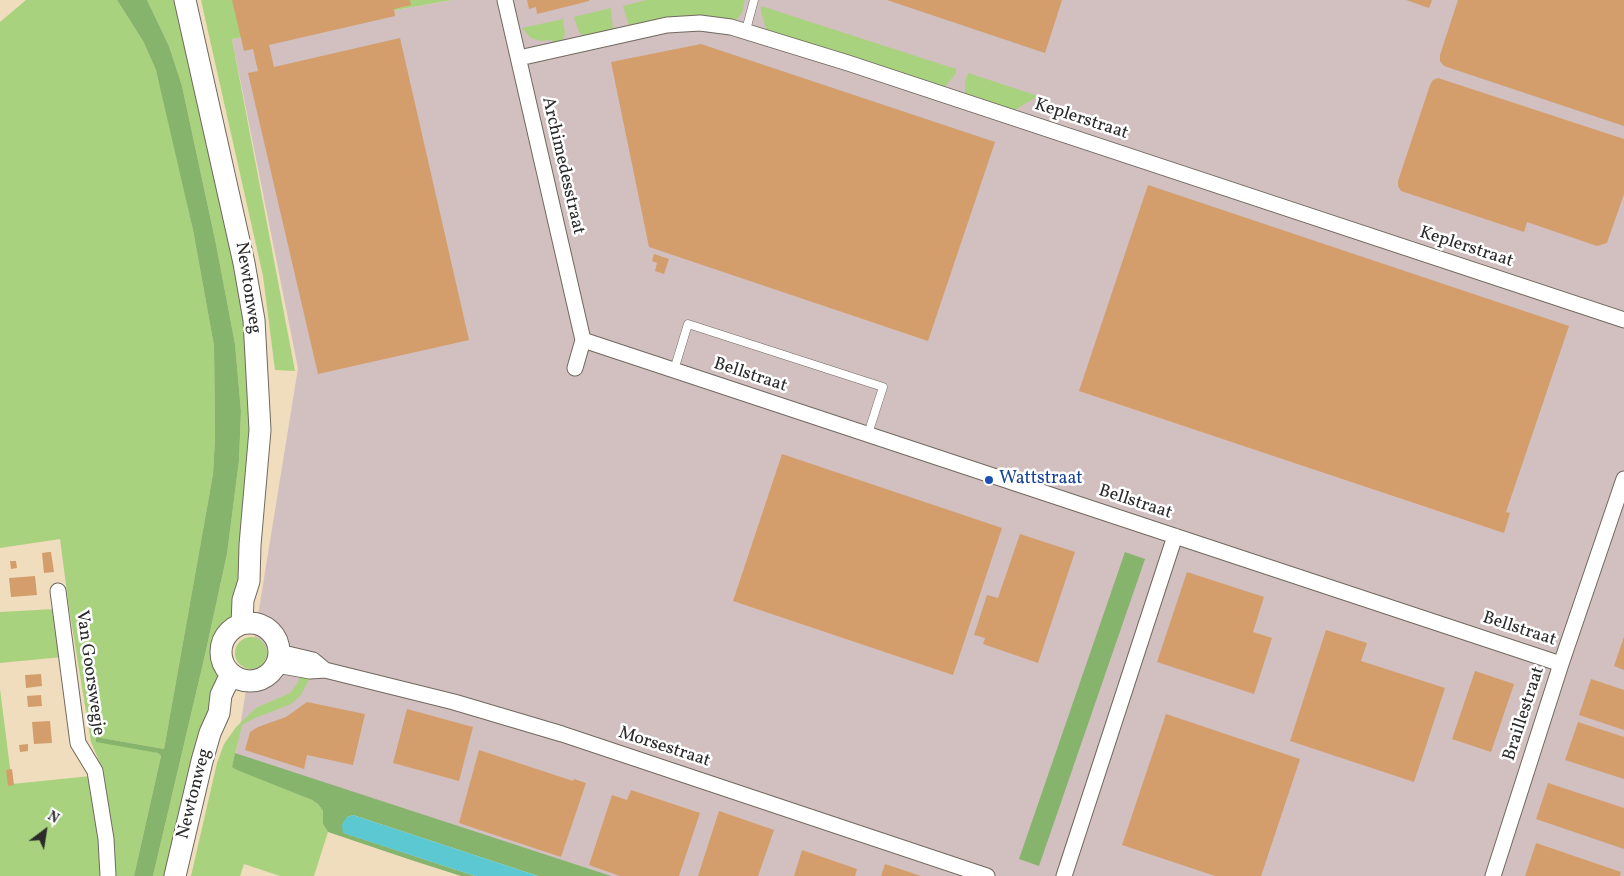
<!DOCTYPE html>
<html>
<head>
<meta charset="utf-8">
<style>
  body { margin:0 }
  #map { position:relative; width:1624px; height:876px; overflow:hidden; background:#f0ddbd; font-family:Vollkorn,serif }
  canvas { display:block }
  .north { position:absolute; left:20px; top:806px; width:50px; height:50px; -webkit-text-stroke:4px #fff; paint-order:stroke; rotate:31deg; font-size:14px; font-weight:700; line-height:20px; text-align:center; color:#2b2b2b }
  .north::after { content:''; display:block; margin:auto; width:18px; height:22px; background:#2b2b2b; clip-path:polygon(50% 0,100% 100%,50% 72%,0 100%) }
</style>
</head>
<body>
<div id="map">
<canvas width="1624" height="876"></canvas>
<div class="north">N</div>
</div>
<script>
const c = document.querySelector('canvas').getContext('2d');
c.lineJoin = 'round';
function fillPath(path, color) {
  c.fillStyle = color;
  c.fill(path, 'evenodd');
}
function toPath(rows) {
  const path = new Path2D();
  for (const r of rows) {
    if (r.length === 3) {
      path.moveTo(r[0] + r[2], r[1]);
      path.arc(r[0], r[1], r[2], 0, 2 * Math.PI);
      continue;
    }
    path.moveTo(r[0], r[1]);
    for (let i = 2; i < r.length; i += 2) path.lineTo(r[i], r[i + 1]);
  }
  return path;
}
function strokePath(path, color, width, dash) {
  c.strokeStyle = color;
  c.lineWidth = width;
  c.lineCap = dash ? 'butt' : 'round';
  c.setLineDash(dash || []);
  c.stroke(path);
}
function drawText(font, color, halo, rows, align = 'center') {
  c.font = font + ' Vollkorn,serif';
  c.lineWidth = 5;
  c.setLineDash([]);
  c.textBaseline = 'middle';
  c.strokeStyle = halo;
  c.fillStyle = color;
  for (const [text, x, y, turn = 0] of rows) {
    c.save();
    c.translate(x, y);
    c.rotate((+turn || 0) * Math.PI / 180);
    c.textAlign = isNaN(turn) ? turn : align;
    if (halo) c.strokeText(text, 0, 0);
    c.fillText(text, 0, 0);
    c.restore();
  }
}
fillPath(toPath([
  [452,0,1624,0,1624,876,604,876,235,758,298,368,232,39]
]), '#d2bfc0');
fillPath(toPath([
  [26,0,117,0,143,41,156,70,168,115,193,230,214,346,215,438,213,474,164,749,96,737,158,753,161,756,134,876,112,876,104,773,91,742,69,608,60,539,0,548,0,22],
  [147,0,178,0,249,333,250,489,233,622,222,633,218,642,216,656,222,677,168,876,153,876,205,655,227,554,239,461,241,411,235,344,216,244,182,86,169,46],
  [201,0,452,0,232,39,295,371,275,370,263,276],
  [646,0,745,0,742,13,735,21,661,19,629,25,623,6],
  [761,6,956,69,956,73,944,88,766,29,761,11],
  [611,8,613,29,584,36,579,32,574,17],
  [563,19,565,33,563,41,553,43,552,40,541,41,531,38,522,28],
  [968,73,1035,95,1035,98,1013,111,965,95,965,82],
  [55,609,62,657,0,663,0,612],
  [251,653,16],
  [301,675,310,677,308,682,300,696,291,704,255,718,242,725,232,767,312,800,318,804,323,811,323,824,328,832,314,876,280,876,244,864,240,876,191,876,217,763,224,744,236,727,256,708,290,693,297,684],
  [0,689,12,784,91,776,102,876,0,876]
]), '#a9d27e');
fillPath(toPath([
  [117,0,147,0,169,46,182,86,216,244,235,344,241,411,239,461,227,554,205,655,153,876,134,876,161,756,158,753,96,742,96,737,164,749,213,474,215,438,214,346,193,230,156,70,143,41],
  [1125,552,1145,559,1039,866,1019,859],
  [235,753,611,876,538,876,353,815,347,817,344,833,475,876,461,876,411,860,328,832,323,824,323,811,318,804,312,800,237,770,232,767]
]), '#86b46d');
fillPath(toPath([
  [353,815,538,876,475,876,343,833,342,825,344,821,347,817]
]), '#5cc9d2');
fillPath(toPath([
  [232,0,410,0,411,5,394,9,395,16,269,45,274,67,400,38,469,340,318,374,248,73,258,71,253,49,244,51],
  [527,0,589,0,589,1,537,14,536,7,529,9],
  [887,0,1062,0,1045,53],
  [1406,0,1432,0,1429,8],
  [1458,0,1624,0,1624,126,1444,66,1440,61,1440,55],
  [701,44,995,142,928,341,649,247,611,62],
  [1438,78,1624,139,1624,194,1607,243,1597,246,1527,222,1524,232,1401,191,1398,186,1398,181,1430,85,1433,80],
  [1148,185,1569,326,1506,512,1510,513,1504,533,1079,391],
  [654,254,669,259,664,274,655,271,657,263,652,261],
  [782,454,1002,528,953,675,733,601],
  [1020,534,1075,552,1038,663,983,644,985,638,974,635,987,595,998,598],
  [49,552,51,552,54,572,44,573,42,553],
  [10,561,16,561,17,568,11,569],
  [1187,572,1264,597,1253,632,1272,638,1254,694,1157,662],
  [35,576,37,595,11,597,9,578],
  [1326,630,1367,643,1361,661,1445,688,1414,782,1290,741],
  [1624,637,1624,670,1614,666],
  [1475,671,1514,684,1491,752,1452,739],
  [41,674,42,686,26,688,25,675],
  [1591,679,1624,690,1624,730,1579,715],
  [41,695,42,706,28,707,27,696],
  [307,702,365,714,353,765,307,755,304,769,245,750,250,732,258,727,286,717],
  [407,709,473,727,459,781,393,763],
  [1166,714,1300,759,1261,876,1215,876,1122,845],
  [50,721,52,743,34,744,32,722],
  [1578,722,1624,737,1624,779,1565,760],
  [28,744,28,751,20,752,19,745],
  [479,750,573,781,574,779,586,783,561,857,459,823],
  [12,769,14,785,8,786,6,770],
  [1548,783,1624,808,1624,849,1536,819],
  [631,790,700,813,679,876,620,876,589,865,612,795,627,800],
  [719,811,774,830,758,876,698,876],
  [1536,843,1621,872,1620,876,1525,876],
  [802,850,857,869,855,876,794,876],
  [885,864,921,876,881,876]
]), '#d39e6b');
const lane = toPath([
  [746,30,754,0],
  [674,370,688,324,883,387,868,434]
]);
const street = toPath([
  [505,0,583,340,575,368],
  [519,58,667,25,700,23,731,27,848,63,1624,320],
  [583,340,1561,664],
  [58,591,78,743,95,771,106,839,108,876],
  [279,652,313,660,325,670],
  [277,665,310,671,325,670,454,702,562,734,987,876],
  [1064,876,1175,536],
  [1493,876,1561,664,1624,479]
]);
const secondary = toPath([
  [185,0,244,263,254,320,260,430,250,545,249,581,243,600,242,624],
  [250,652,29],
  [175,876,202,761,210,733,219,713,221,695,231,674]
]);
strokePath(lane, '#70695e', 9);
strokePath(street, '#70695e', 17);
strokePath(secondary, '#70695e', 23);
strokePath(lane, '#fff', 8);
strokePath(street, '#fff', 15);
strokePath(secondary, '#fff', 21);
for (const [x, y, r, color] of [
  [989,480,5,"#1a4fb4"]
]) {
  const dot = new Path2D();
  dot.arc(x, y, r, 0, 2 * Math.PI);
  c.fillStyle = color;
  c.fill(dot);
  strokePath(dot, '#fff', 2);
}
drawText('18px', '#2b2b2b', '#fff', [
  ["Keplerstraat",1081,120,18],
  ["Archimedesstraat",562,166,77],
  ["Keplerstraat",1466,248,18],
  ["Newtonweg",247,288,81],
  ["Bellstraat",750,376,18],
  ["Bellstraat",1135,503,18],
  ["Bellstraat",1519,630,18],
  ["Van Goorswegje",89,673,82],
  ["Braillestraat",1525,714,-72],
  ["Morsestraat",664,748,18],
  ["Newtonweg",195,794,-76]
]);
drawText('18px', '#164399', '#fff', [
  ["Wattstraat",999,480]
], 'left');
</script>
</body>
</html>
